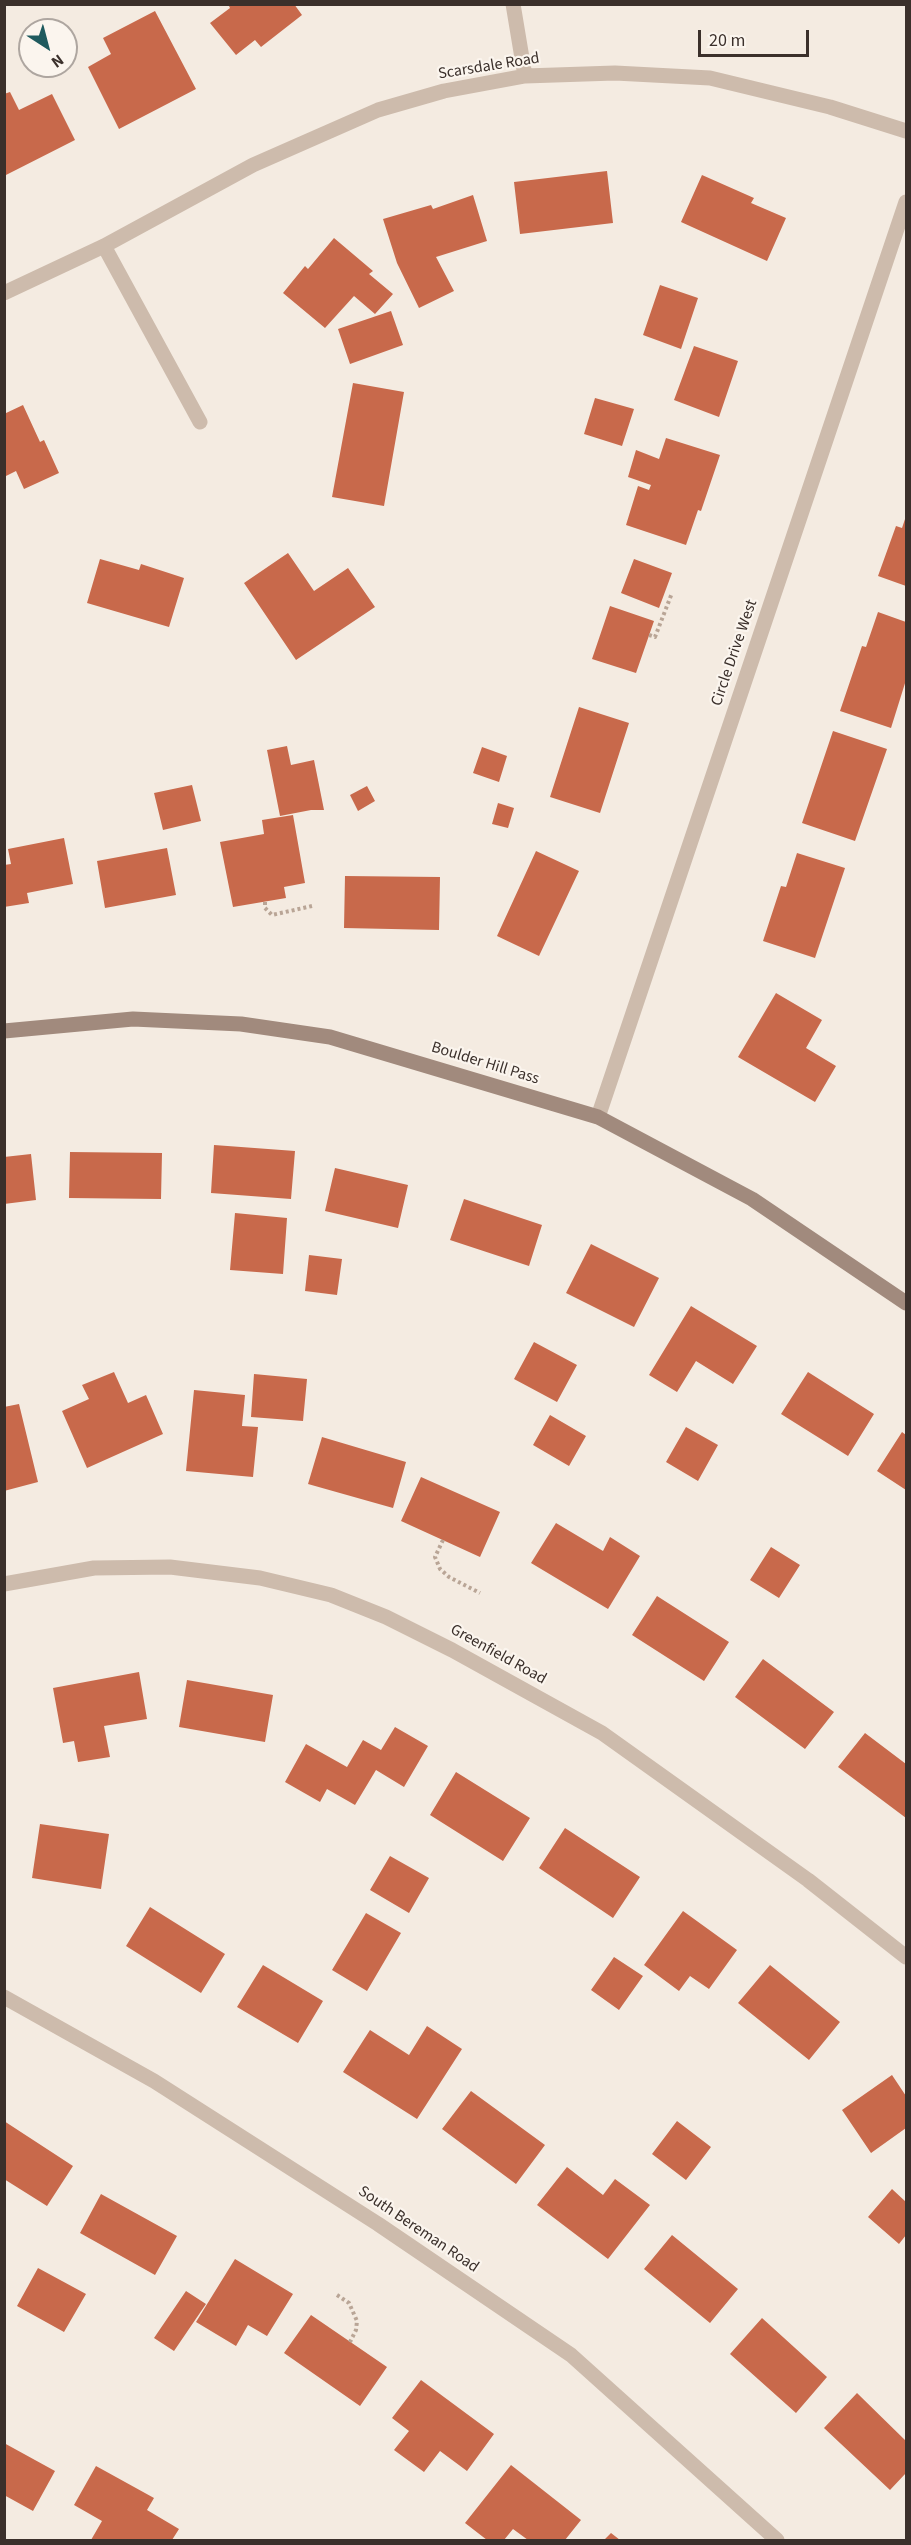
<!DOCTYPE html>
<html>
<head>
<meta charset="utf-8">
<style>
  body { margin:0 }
  #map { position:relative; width:911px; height:2545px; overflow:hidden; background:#f4ebe1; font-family:"Source Sans 3",sans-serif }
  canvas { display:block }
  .frame { position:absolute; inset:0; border:6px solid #3b302b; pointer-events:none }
  .north { position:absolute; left:18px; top:18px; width:60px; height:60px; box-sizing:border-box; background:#fbf5ee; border:2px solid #aea6a0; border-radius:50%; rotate:144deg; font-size:16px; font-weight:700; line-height:24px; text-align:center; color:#3b302b }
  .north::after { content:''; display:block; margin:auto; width:21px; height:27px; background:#1f5a5e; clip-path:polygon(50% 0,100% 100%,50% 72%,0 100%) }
  .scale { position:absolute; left:698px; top:30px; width:111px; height:27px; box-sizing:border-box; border:3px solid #3b302b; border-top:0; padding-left:8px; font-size:18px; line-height:21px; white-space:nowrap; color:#3b302b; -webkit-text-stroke:4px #fbf5ee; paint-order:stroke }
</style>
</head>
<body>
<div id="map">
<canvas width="911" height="2545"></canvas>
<div class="frame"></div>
<div class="north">N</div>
<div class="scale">20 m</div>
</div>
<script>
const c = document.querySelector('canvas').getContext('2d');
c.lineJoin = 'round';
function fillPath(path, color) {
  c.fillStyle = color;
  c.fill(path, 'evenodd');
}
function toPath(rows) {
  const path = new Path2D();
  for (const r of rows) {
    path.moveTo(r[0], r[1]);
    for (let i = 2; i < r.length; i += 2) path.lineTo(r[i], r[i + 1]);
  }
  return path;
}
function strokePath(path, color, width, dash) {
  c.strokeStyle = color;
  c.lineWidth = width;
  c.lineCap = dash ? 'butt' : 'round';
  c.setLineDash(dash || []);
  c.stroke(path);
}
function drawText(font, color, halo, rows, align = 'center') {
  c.font = font + ' "Source Sans 3",sans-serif';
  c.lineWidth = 4.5;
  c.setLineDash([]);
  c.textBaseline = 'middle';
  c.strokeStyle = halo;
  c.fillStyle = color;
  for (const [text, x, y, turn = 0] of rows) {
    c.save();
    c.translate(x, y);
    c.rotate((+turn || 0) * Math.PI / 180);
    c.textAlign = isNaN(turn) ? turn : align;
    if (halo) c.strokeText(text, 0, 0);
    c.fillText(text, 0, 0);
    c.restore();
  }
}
fillPath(toPath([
  [228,4,294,4,302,15,261,47,255,40,236,55,210,23,230,8],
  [155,11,196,89,119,129,88,67,111,54,103,38],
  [10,92,19,110,52,94,75,140,4,176,4,94],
  [607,171,613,223,520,234,514,182],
  [702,175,754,198,751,203,786,218,767,261,681,222],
  [473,195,487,241,436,257,454,291,419,308,397,263,383,219,431,205,433,209],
  [334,238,373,271,369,274,393,294,375,314,354,296,325,328,283,293,305,266,308,269],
  [660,285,698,298,681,349,643,335],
  [391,311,403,345,350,364,338,329],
  [694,346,738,361,719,417,674,400],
  [353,383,404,392,384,506,332,497],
  [595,398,634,409,622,446,584,434],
  [23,405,40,442,44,440,59,473,24,489,16,471,4,477,4,414],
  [666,438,720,455,701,511,698,510,686,545,626,525,638,486,649,490,651,485,628,477,636,450,659,459],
  [906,516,906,586,878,576,896,526,902,528],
  [288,553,314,591,348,568,375,607,296,660,244,583],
  [100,559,139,570,141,564,184,578,169,627,87,603],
  [634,559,672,573,659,608,621,593],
  [610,606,654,621,636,673,592,659],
  [878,612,906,622,906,680,891,728,840,711,862,646,866,647],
  [579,707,629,723,600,813,550,797],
  [833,731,887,749,855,841,802,823],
  [287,746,291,765,314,760,324,810,311,810,280,816,267,750],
  [482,747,507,756,499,782,473,773],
  [192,785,201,821,163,830,154,793],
  [367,786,375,801,358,811,350,795],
  [498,803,514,808,508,828,492,824],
  [293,815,305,883,284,887,286,898,233,907,220,842,264,834,262,820],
  [64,838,73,884,27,893,29,903,4,907,4,865,11,864,8,849],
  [167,848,176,895,105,908,97,861],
  [536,851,579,871,539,956,497,936],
  [797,853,845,868,815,958,763,941,781,886,786,887],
  [345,876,440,877,439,930,344,928],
  [776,993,822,1020,806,1048,836,1066,815,1102,738,1057],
  [214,1145,295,1151,291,1199,211,1193],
  [70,1152,162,1153,161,1199,69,1198],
  [31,1154,36,1200,4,1204,4,1157],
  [335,1168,408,1185,398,1228,325,1211],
  [464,1199,542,1225,529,1266,450,1240],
  [235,1213,287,1218,283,1274,230,1270],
  [591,1244,659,1278,634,1327,566,1293],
  [309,1255,342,1259,337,1295,305,1291],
  [691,1306,757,1346,733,1384,696,1361,677,1392,649,1375],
  [534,1342,577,1365,557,1402,514,1379],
  [114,1372,128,1403,146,1395,163,1434,87,1468,62,1411,89,1399,82,1385],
  [808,1372,874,1414,848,1456,781,1414],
  [254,1374,307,1379,303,1421,251,1417],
  [194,1390,245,1395,242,1426,258,1427,253,1477,186,1471],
  [19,1404,38,1482,4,1491,4,1407],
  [550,1415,586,1436,569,1466,533,1445],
  [686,1427,718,1445,698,1481,666,1462],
  [902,1432,906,1435,906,1490,877,1471],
  [322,1437,406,1462,393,1508,308,1484],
  [421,1477,500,1512,480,1557,401,1521],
  [556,1523,603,1551,610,1537,640,1556,608,1609,531,1563],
  [771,1547,800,1565,779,1598,750,1580],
  [657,1596,729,1642,704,1681,632,1635],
  [763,1659,834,1712,805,1749,735,1697],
  [139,1672,147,1719,104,1726,110,1757,78,1762,74,1741,63,1743,53,1688],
  [187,1680,273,1695,265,1742,179,1727],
  [395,1727,428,1746,404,1787,376,1770,355,1805,327,1789,320,1802,285,1782,306,1744,347,1767,363,1740,381,1750],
  [865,1733,906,1764,906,1818,838,1767],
  [456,1772,530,1818,503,1861,430,1815],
  [40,1824,109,1834,101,1889,32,1878],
  [565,1828,640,1877,613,1918,539,1868],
  [390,1856,429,1878,409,1913,370,1890],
  [150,1907,225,1954,201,1993,126,1946],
  [683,1911,737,1950,709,1989,690,1976,679,1991,644,1965],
  [366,1913,401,1933,367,1991,332,1970],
  [614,1957,643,1976,619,2010,591,1990],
  [263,1965,323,2001,298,2043,237,2007],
  [770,1965,840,2022,809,2060,738,2003],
  [427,2026,462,2049,417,2119,343,2072,370,2030,409,2055],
  [892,2075,906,2096,906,2128,871,2153,842,2110],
  [471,2091,545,2145,516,2184,442,2129],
  [4,2121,73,2166,47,2206,4,2179],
  [677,2121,711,2147,686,2180,652,2154],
  [567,2167,603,2195,615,2179,650,2205,608,2259,537,2205],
  [892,2189,906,2202,906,2235,899,2244,868,2217],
  [101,2194,177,2236,155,2275,80,2233],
  [672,2235,738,2289,710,2323,644,2269],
  [235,2259,293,2294,267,2336,248,2325,236,2346,196,2322],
  [38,2268,86,2294,64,2332,17,2306],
  [186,2291,206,2304,174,2351,154,2338],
  [311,2315,387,2367,360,2406,284,2353],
  [762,2318,827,2377,796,2413,730,2354],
  [421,2380,494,2434,467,2471,440,2451,424,2472,394,2450,409,2431,392,2418],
  [857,2393,906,2441,906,2473,890,2490,824,2428],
  [4,2443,55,2471,33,2511,4,2495],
  [511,2465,581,2520,565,2540,528,2540,513,2529,504,2540,487,2540,465,2523],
  [96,2466,154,2498,147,2510,179,2529,172,2540,91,2540,102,2521,74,2505],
  [611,2533,620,2540,604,2540]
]), '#c8694b');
strokePath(toPath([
  [649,635,655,637,672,593],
  [265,902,265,908,272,915,312,906],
  [443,1540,435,1557,440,1569,449,1577,480,1593],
  [337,2295,349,2303,357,2321,356,2330,350,2342]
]), '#b9a596', 4, [3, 3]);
strokePath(toPath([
  [513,4,525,76],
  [104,246,200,422],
  [4,293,104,246,253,165,378,110,444,91,525,76,615,73,710,78,830,107,906,131],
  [598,1117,906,202],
  [4,1584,94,1568,170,1567,260,1578,331,1595,386,1617,452,1650,602,1733,808,1880,906,1957],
  [4,1997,154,2081,378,2224,571,2355,777,2540]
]), '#cdbbac', 15);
strokePath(toPath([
  [4,1031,133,1019,241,1024,330,1037,598,1117,752,1199,906,1303]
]), '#a18a7d', 15);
drawText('16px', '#3b302b', '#fbf5ee', [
  ["Scarsdale Road",489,67,-9],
  ["Circle Drive West",735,653,-71],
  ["Boulder Hill Pass",485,1064,17],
  ["Greenfield Road",498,1655,29],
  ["South Bereman Road",418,2230,34]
]);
</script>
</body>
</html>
